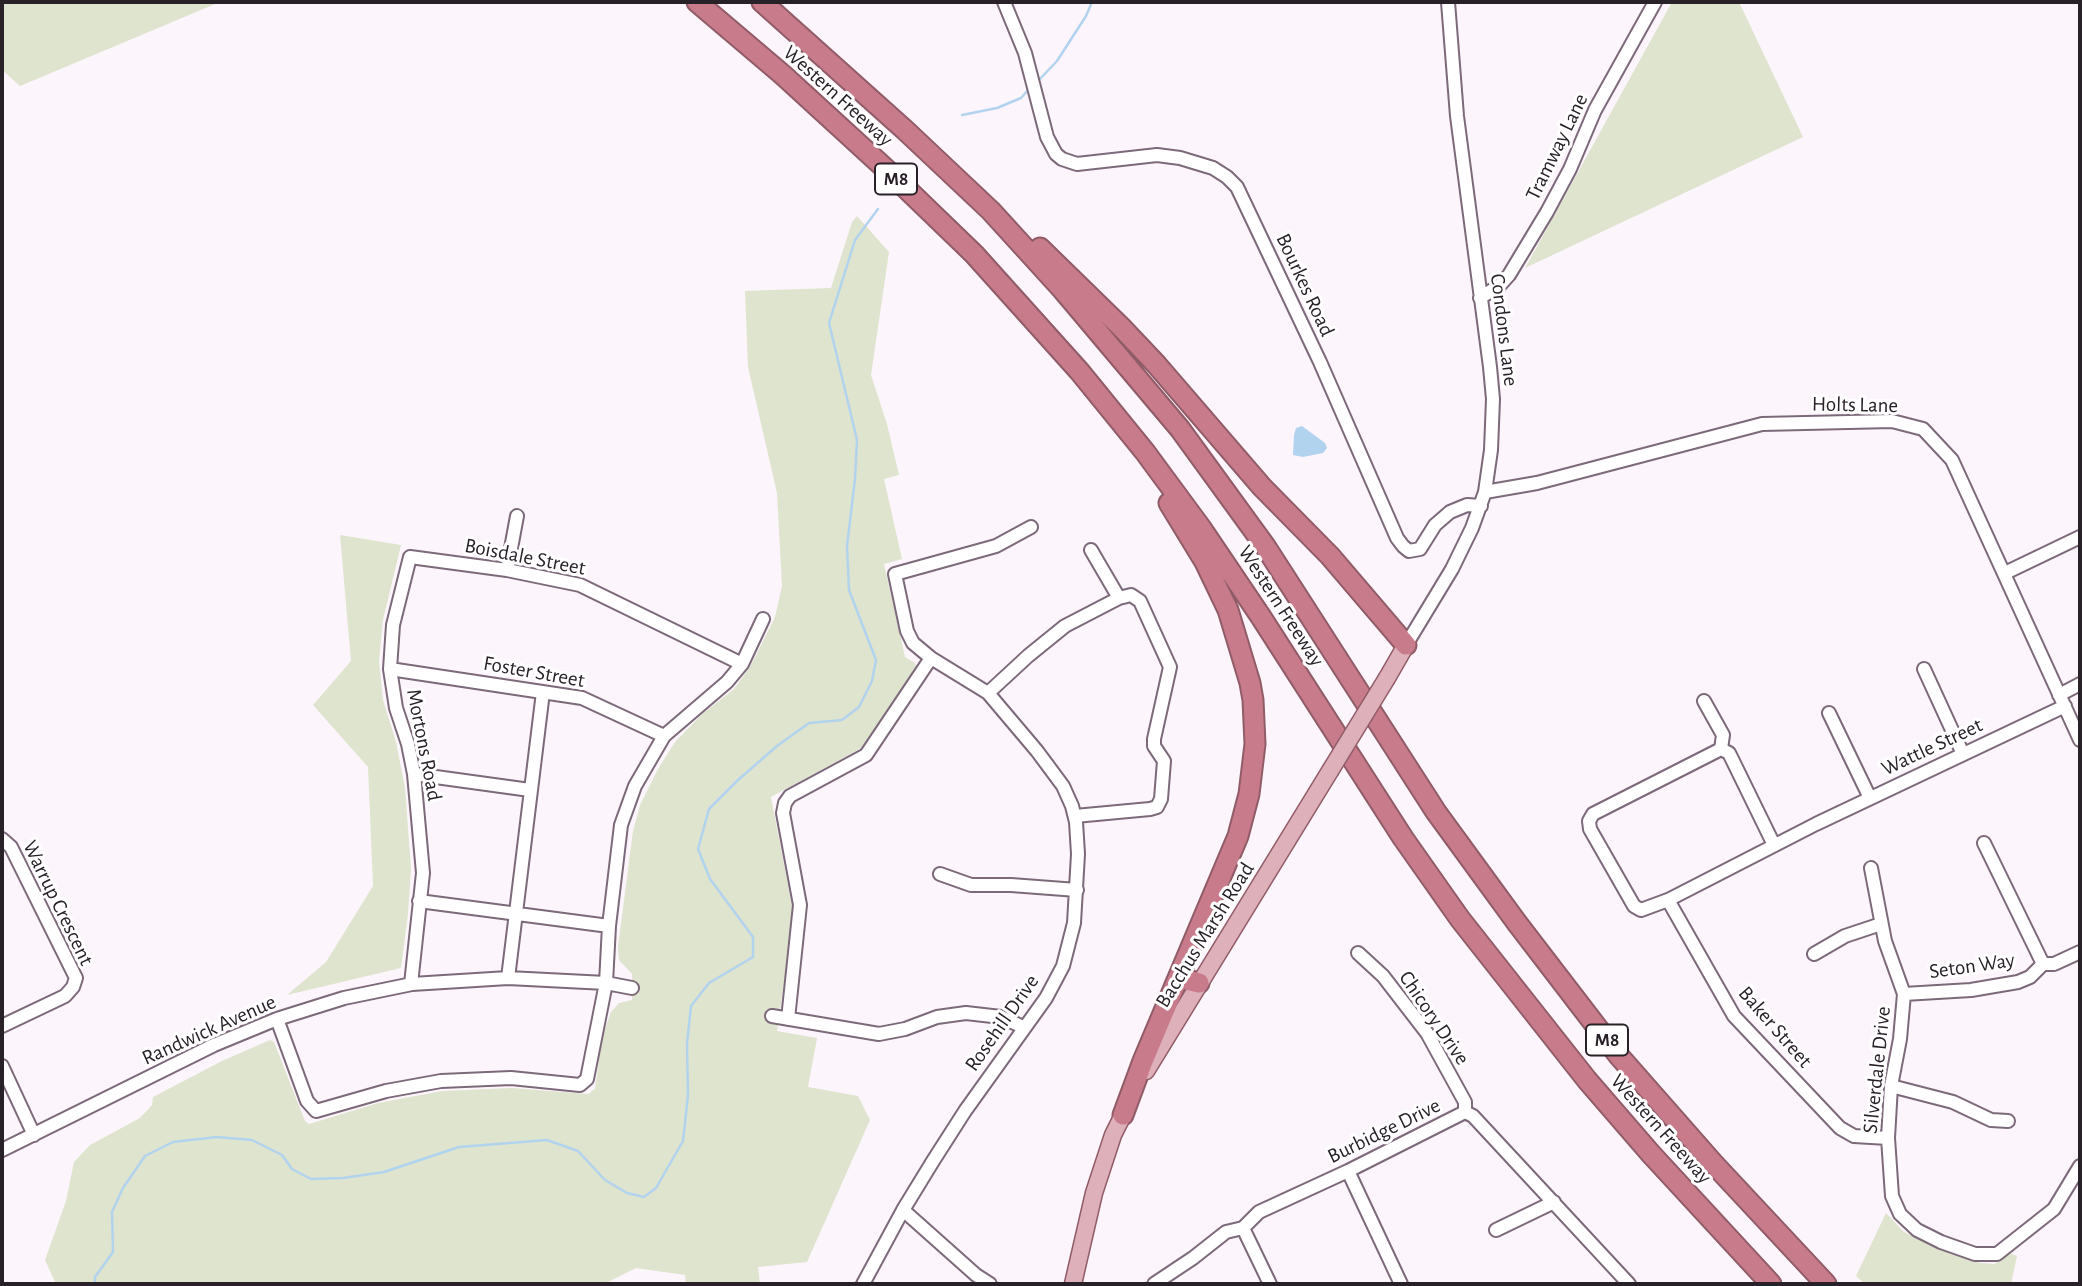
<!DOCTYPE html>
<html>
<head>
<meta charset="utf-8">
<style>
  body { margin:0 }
  #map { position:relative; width:2082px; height:1286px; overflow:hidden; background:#fdf5fc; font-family:"Alegreya Sans",sans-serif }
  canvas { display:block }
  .frame { position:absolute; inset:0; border:4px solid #292128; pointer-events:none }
</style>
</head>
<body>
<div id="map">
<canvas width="2082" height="1286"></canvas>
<div class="frame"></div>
</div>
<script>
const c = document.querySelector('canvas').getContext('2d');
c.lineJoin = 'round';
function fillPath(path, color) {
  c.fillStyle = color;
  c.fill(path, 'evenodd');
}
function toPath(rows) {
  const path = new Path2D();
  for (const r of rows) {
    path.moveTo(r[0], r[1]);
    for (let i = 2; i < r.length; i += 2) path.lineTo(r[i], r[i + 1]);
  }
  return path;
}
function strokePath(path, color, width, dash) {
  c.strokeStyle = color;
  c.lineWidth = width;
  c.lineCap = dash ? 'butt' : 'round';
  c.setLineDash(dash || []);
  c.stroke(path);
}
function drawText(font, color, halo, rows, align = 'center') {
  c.font = font + ' "Alegreya Sans",sans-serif';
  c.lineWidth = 6;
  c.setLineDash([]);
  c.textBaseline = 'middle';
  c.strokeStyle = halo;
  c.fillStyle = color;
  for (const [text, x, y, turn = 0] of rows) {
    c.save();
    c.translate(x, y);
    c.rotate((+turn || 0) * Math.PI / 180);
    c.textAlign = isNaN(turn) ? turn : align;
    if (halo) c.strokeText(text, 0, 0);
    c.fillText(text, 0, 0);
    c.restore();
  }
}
fillPath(toPath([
  [2,2,220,2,20,86,2,70],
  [1672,2,1739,2,1803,137,1525,268],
  [857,216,889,252,871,375,887,424,899,475,884,479,902,559,884,564,905,657,915,663,917,670,898,703,863,747,771,797,792,906,792,927,777,1031,817,1038,808,1087,858,1096,870,1120,807,1262,758,1267,760,1284,686,1284,685,1275,636,1268,604,1284,56,1284,45,1260,66,1201,74,1162,90,1145,140,1118,152,1105,153,1097,222,1061,270,1040,274,1042,305,1121,309,1124,378,1103,442,1091,512,1088,588,1094,595,1089,602,1038,611,1012,619,1003,632,1000,632,974,619,960,618,947,633,831,640,805,658,769,675,742,701,715,734,689,751,665,775,617,782,586,777,493,748,367,745,291,831,288,852,222],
  [340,535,401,545,383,620,379,661,383,700,396,742,405,788,411,869,408,914,401,968,287,995,326,962,373,886,368,767,313,705,351,661],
  [1886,1213,1904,1232,1951,1254,1980,1263,1995,1264,2009,1253,2017,1256,2011,1284,1865,1284,1856,1276]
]), '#dee4cd');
fillPath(toPath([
  [1302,426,1325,443,1327,448,1323,453,1303,457,1293,455,1294,435,1296,428]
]), '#b2d3ee');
strokePath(toPath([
  [1037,82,1057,61,1086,16,1092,2],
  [962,115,997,108,1021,98,1029,89],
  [95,1284,95,1277,113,1252,112,1212,123,1188,145,1156,173,1142,217,1137,252,1140,282,1155,292,1169,311,1179,343,1178,384,1172,459,1147,547,1140,578,1151,605,1180,627,1193,644,1197,656,1188,683,1141,688,1095,687,1044,691,1006,709,983,753,957,753,937,710,879,698,849,709,809,738,780,777,746,809,723,842,720,859,707,872,681,876,660,849,590,847,546,855,479,857,440,829,323,855,240,878,209]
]), '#b2d3ee', 2.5);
const minor = toPath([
  [1004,2,1025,53,1047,137,1056,154,1062,159,1077,164,1157,155,1180,158,1213,168,1227,177,1237,187,1320,362,1397,538,1403,546,1409,551,1420,549,1435,525,1450,512,1467,505,1481,506],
  [1480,298,1500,285,1509,275,1547,212,1570,169,1595,110,1655,2],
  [1485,492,1537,483,1762,424,1892,421,1923,429,1952,460,2080,740],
  [1091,550,1119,598],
  [507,570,517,516],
  [2005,573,2080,537],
  [1406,645,1452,569,1472,528,1485,492,1491,450,1493,399,1490,367,1457,116,1448,2],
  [390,669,582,698,664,736],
  [1924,669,1963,754],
  [988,693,1028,656,1065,626,1119,598,1131,595,1140,601,1170,667,1154,739,1154,746,1164,761,1161,799,1157,807,1150,809,1075,816],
  [2059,695,2080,684],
  [1704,701,1723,735,1721,749],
  [1829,713,1870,798],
  [1721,749,1593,814,1589,821,1590,829,1634,906,1641,910,1668,900,1816,824,2065,706],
  [1721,749,1729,753,1774,845],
  [414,774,530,790],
  [2,839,11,847,76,978,73,987,65,996,2,1026],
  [1984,843,2043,964],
  [1871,868,1885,941,1904,994,1900,1039,1891,1086,1888,1138,1892,1196,1900,1214,1917,1230,1941,1242,1975,1254,1997,1254,2054,1209,2080,1166],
  [940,874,971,885,1011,885,1077,890],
  [1668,900,1734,1016,1840,1128,1854,1136,1888,1138],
  [609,926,621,825,635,786,664,736,727,682,742,664,763,619],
  [1358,953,1383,976,1427,1033,1465,1102,1465,1112],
  [1814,954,1845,936,1881,924],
  [508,978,543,692],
  [411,984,423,873,414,774,408,744,396,708,390,669,393,625,410,557,507,570,580,585,742,664],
  [1904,994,1971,990,2018,982,2030,977,2043,964,2054,964,2080,952],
  [772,1016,879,1034,905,1029,937,1017,966,1013,1001,1017,1023,1027],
  [277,1019,307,1101,316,1111,386,1091,441,1081,511,1078,580,1085,587,1079,606,983,609,926,419,901],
  [788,1019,800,905,783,813,785,803,790,796,866,755,931,658],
  [2,1066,34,1135],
  [1891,1086,1953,1102,1991,1120,2008,1121],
  [1465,1112,1473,1116,1629,1284],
  [2,1150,214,1045,277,1019,344,998,412,984,508,978,606,983,632,988],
  [1348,1171,1401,1284],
  [903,1210,976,1275,990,1284],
  [1243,1228,1270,1284],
  [1496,1230,1554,1202],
  [863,1284,903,1210,933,1161,965,1111,1046,998,1063,966,1074,923,1078,854,1076,822,1072,806,1063,786,1037,751,988,693,931,658,913,643,907,631,895,574,996,546,1031,527],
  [1154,1284,1193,1258,1226,1232,1243,1228,1259,1212,1348,1171,1465,1112]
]);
const major = toPath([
  [1387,678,1406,645],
  [1146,1071,1330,771],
  [1073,1284,1094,1193,1113,1135,1127,1107]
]);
const highway = toPath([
  [697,2,783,75,889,172,974,254,1080,372,1145,452,1201,528,1261,617,1403,838,1460,919,1587,1080,1651,1154,1771,1284],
  [762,2,905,130,991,211,1062,289,1180,429,1265,546,1436,812,1517,923,1619,1056,1713,1163,1826,1284],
  [1040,248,1121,327,1156,364,1262,487,1330,556,1406,645],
  [1182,971,1187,980,1199,983],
  [1123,1115,1143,1061,1238,836,1249,794,1255,744,1253,700,1250,683,1228,610,1205,562,1169,503]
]);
strokePath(minor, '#7c697a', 16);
strokePath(major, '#905c68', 19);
strokePath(highway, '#905c68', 23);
strokePath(minor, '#fff', 12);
strokePath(major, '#deb0b9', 16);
strokePath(highway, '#c87b8b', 19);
const majorBridge = toPath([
  [1330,771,1387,678]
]);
strokePath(majorBridge, '#905c68', 19, []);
strokePath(majorBridge, '#deb0b9', 16);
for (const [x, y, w] of [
  [896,179,42],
  [1607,1040,42]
]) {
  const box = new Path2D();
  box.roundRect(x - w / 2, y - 15.5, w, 31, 5);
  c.fillStyle = '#fff';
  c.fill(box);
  strokePath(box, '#292128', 2);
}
drawText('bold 19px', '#292128', null, [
  ["M8",896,179],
  ["M8",1607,1040]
]);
drawText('21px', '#292128', '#fff', [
  ["Western Freeway",838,96,42],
  ["Tramway Lane",1557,147,-64],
  ["Bourkes Road",1305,285,65],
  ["Condons Lane",1504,330,83],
  ["Holts Lane",1855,405,1],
  ["Boisdale Street",525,557,11],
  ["Western Freeway",1281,606,57],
  ["Foster Street",534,672,10],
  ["Mortons Road",424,745,79],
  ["Wattle Street",1932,747,-25],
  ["Warrup Crescent",58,903,64],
  ["Bacchus Marsh Road",1205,935,-58],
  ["Seton Way",1972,966,-8],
  ["Chicory Drive",1434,1018,56],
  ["Rosehill Drive",1002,1023,-55],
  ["Baker Street",1775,1027,49],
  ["Randwick Avenue",209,1030,-24],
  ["Silverdale Drive",1877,1070,-84],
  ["Western Freeway",1661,1129,48],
  ["Burbidge Drive",1384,1131,-26]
]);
</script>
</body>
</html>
